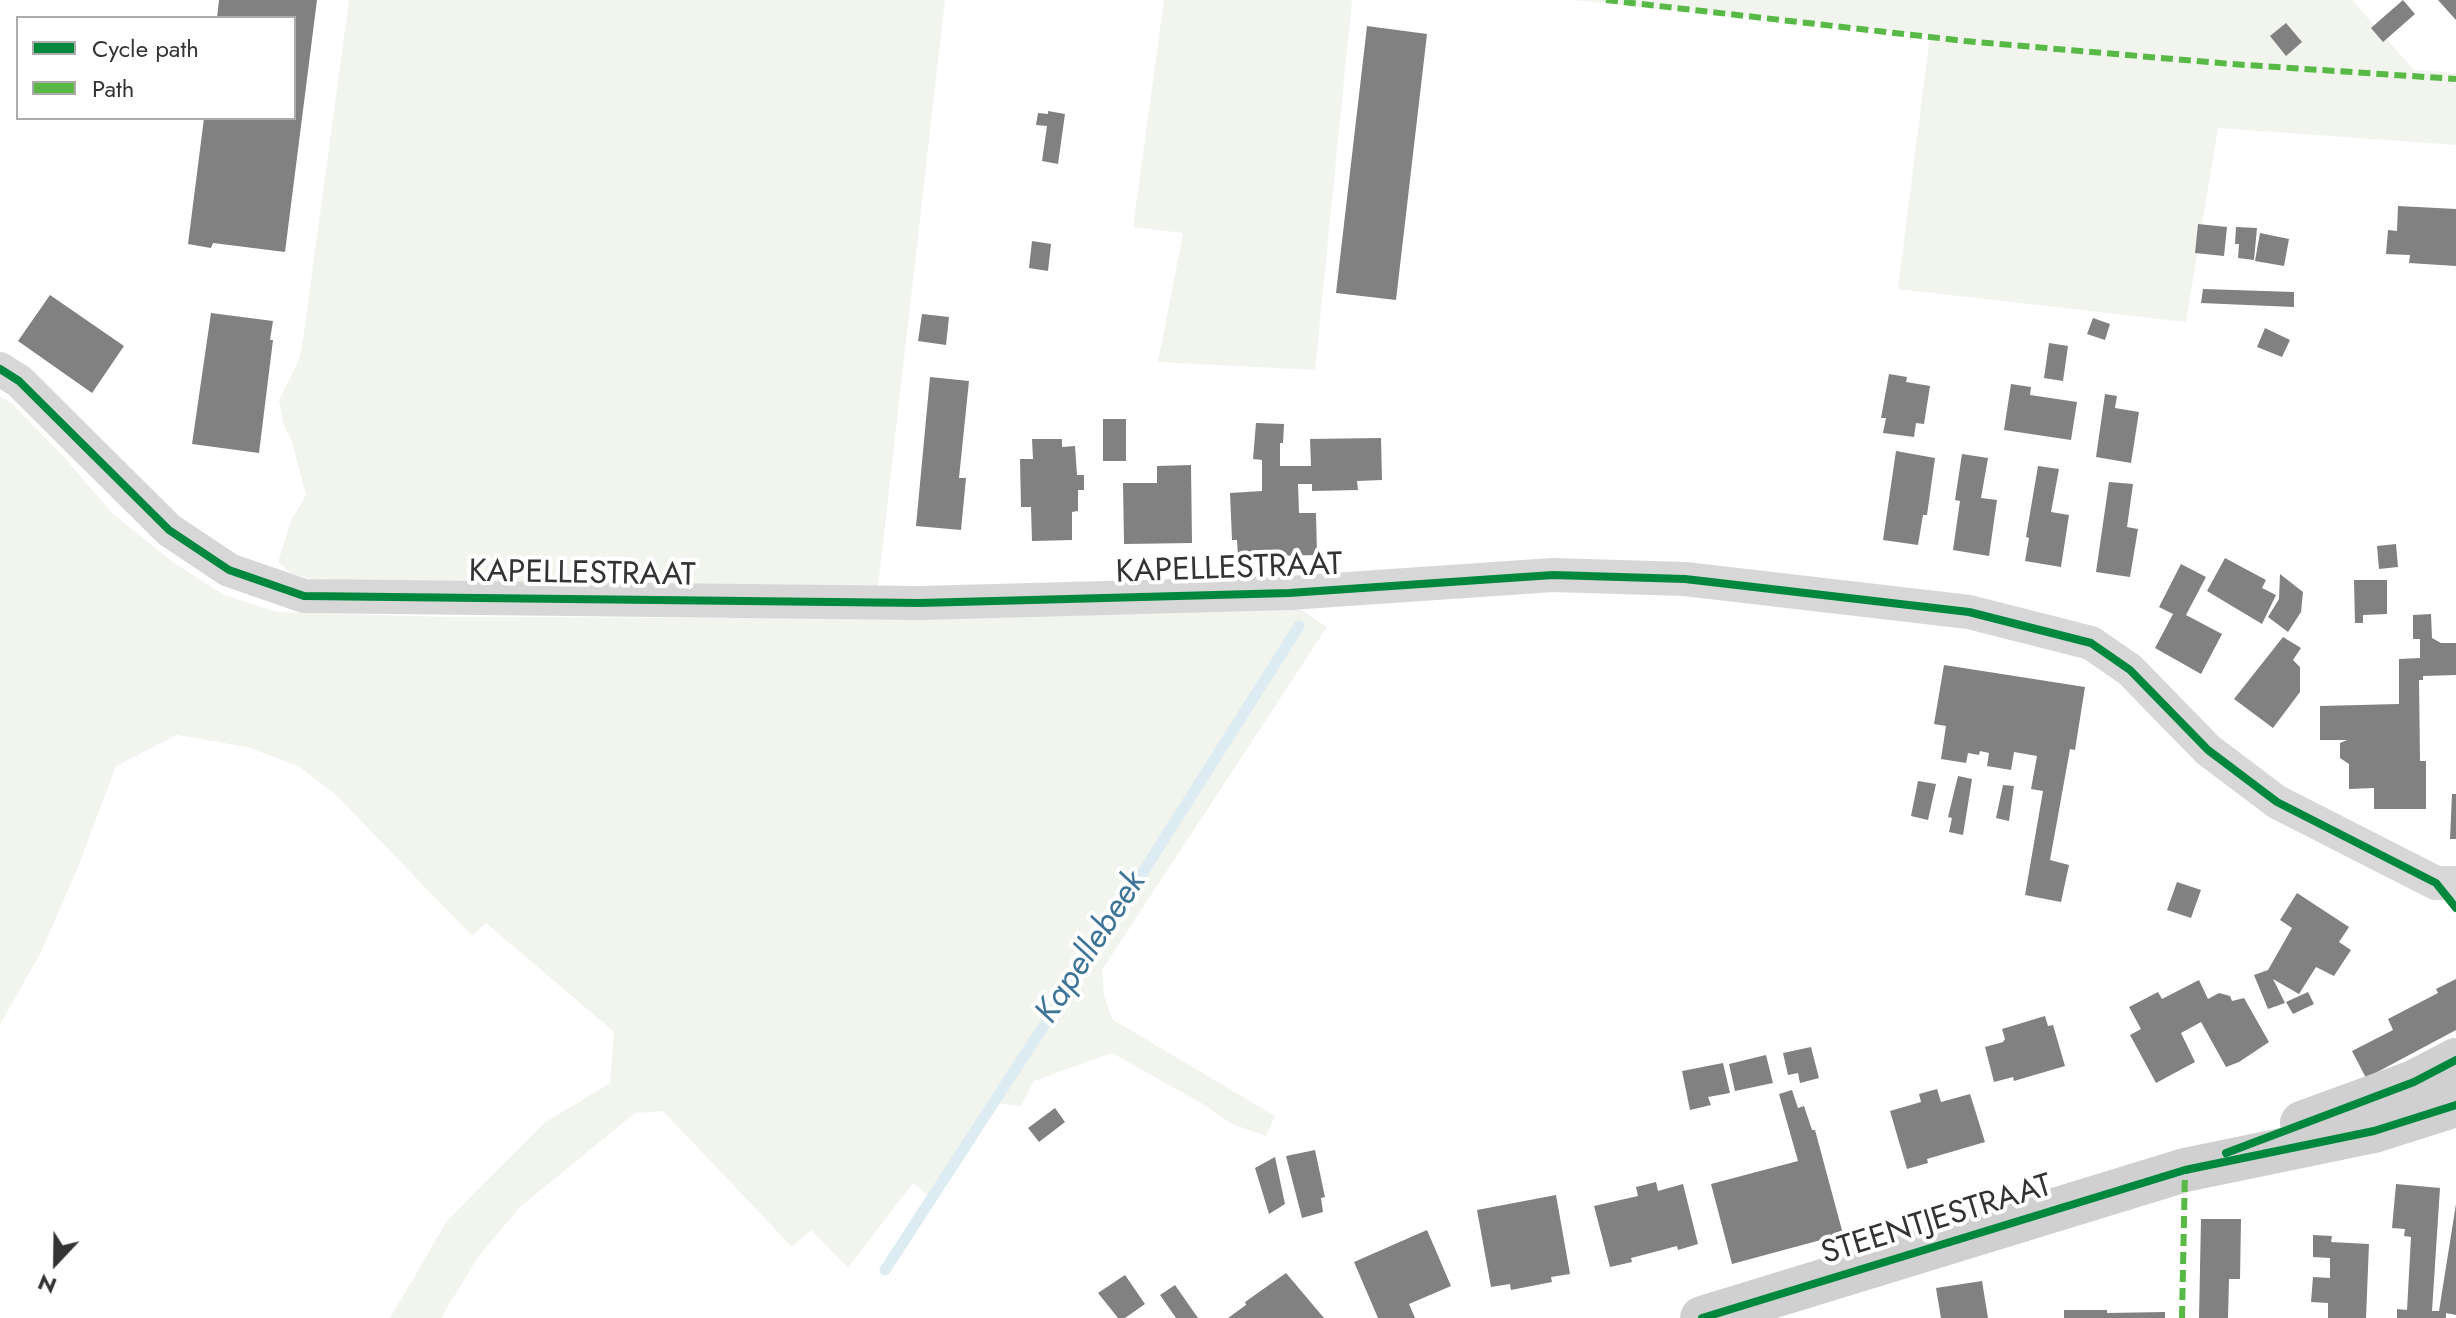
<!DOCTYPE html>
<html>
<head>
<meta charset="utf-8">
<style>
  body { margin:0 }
  #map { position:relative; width:2456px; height:1318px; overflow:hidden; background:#fff; font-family:Jost,sans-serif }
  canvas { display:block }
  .legend { position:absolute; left:16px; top:16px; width:280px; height:104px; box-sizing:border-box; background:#fff; border:2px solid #adadad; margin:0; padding:10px 14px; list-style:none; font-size:24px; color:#333 }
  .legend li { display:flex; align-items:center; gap:16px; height:40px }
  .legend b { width:40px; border:2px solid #adadad }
  .north { position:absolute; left:16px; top:1222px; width:80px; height:80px; -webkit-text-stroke:6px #fff; paint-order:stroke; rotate:202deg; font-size:22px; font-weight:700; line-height:32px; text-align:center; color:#333 }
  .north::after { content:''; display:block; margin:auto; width:28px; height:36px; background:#333; clip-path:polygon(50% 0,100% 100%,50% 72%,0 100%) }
</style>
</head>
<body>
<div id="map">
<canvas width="2456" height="1318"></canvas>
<ul class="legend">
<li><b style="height:10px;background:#00873e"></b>Cycle path</li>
<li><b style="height:10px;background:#58b947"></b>Path</li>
</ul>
<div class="north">N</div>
</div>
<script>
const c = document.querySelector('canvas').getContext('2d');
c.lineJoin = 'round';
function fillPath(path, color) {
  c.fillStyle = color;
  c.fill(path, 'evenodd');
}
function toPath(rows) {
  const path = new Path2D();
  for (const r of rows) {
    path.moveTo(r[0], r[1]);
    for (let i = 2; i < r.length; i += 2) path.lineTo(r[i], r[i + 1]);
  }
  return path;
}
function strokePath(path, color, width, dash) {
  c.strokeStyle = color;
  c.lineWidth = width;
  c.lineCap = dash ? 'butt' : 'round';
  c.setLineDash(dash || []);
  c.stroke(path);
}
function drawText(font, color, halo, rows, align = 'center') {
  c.font = font + ' Jost,sans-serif';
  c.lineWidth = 8;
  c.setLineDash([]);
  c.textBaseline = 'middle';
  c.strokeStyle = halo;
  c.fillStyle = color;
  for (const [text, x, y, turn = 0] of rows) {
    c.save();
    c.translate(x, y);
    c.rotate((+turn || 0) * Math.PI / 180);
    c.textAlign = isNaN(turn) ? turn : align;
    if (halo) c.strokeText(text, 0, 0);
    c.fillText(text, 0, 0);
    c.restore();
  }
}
fillPath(toPath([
  [349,0,945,0,878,586,330,582,293,575,278,562,291,521,306,495,292,442,283,423,279,400,298,362,303,340],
  [1164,0,1352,0,1315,370,1158,362,1183,233,1133,227],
  [1572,0,2352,0,2414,70,2456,73,2456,145,2218,128,2186,322,1898,289,1930,35],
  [0,396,12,404,63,456,112,513,174,563,224,595,277,612,450,617,815,618,1300,609,1327,627,1102,970,1104,995,1112,1019,1275,1116,1266,1136,1232,1124,1203,1104,1112,1053,1034,1081,1021,1106,995,1103,935,1201,913,1183,848,1268,811,1230,792,1247,663,1111,635,1113,520,1207,478,1257,441,1318,390,1318,447,1221,544,1123,610,1083,614,1032,486,923,472,936,335,794,298,766,247,747,177,735,116,766,78,867,41,952,0,1025]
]), '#f1f5ed');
strokePath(toPath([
  [885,1270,1126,899,1299,626]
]), '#ddebf3', 11);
fillPath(toPath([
  [219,0,317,0,285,252,213,243,211,248,188,244,204,118,294,118,294,18,217,18],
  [2403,0,2415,14,2383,42,2371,28],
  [2438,0,2456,0,2456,20],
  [2286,23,2302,42,2286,56,2270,36],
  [1367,26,1427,34,1396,300,1336,293],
  [1048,111,1065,114,1058,164,1042,161,1047,126,1036,125,1038,113,1048,114],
  [2398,206,2456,209,2456,266,2409,263,2410,255,2386,254,2388,230,2397,231],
  [2198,224,2227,227,2224,256,2195,253],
  [2236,227,2257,228,2254,260,2238,258,2239,244,2235,244],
  [2260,233,2289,239,2284,266,2255,261],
  [1032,241,1051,244,1048,271,1029,268],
  [2203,289,2294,292,2294,307,2201,303],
  [50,295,124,346,92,393,18,341],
  [211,313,273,321,270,340,273,340,259,453,192,444],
  [922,314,949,317,946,345,918,341],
  [2093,318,2110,324,2105,340,2087,334],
  [2265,328,2290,340,2282,357,2257,347],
  [2049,343,2068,346,2063,381,2044,378],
  [1889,374,1907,377,1906,382,1930,386,1924,424,1916,423,1914,437,1883,433,1886,418,1881,418],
  [930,377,969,381,959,478,966,478,961,530,916,526],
  [2011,384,2031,387,2030,395,2077,402,2071,440,2004,430],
  [2105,394,2117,396,2115,408,2139,412,2131,463,2096,457],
  [1103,419,1126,419,1126,461,1103,461],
  [1256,423,1284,424,1283,443,1280,443,1280,466,1311,466,1310,439,1381,438,1382,480,1357,481,1358,490,1312,491,1312,484,1298,484,1299,513,1316,513,1317,555,1238,557,1237,540,1232,540,1230,493,1262,491,1262,460,1253,459],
  [1032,439,1062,439,1062,447,1075,446,1077,475,1084,475,1084,490,1078,490,1078,511,1072,512,1072,540,1032,541,1031,507,1021,507,1020,459,1033,459],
  [1896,451,1935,458,1927,515,1923,515,1918,545,1883,540],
  [1962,454,1988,458,1981,498,1997,500,1989,556,1953,550,1960,501,1955,500],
  [1191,465,1192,543,1124,544,1123,483,1157,483,1157,466],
  [2038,466,2059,469,2051,512,2069,515,2061,567,2025,561,2029,538,2026,537],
  [2109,482,2133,484,2127,527,2138,529,2130,577,2096,572],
  [2396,544,2398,567,2379,569,2377,546],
  [2225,558,2266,580,2262,588,2276,595,2262,624,2207,591],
  [2181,564,2206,577,2186,615,2222,634,2201,674,2155,648,2173,614,2159,607],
  [2280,574,2303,592,2301,612,2288,632,2268,617,2279,599],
  [2354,580,2387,580,2387,614,2363,615,2363,623,2355,623],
  [2431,614,2432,638,2441,643,2456,643,2456,675,2423,676,2423,680,2419,680,2420,761,2426,761,2426,809,2374,809,2374,788,2349,789,2349,764,2340,758,2340,743,2347,740,2320,740,2320,706,2399,704,2399,659,2420,658,2420,639,2413,639,2413,615],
  [2283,637,2301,648,2293,660,2300,667,2300,692,2273,728,2234,699],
  [1944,665,2085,687,2075,750,2070,749,2050,860,2069,865,2061,902,2025,895,2043,791,2031,789,2037,756,2014,752,2011,770,1987,766,1989,753,1980,751,1979,755,1968,753,1966,763,1941,759,1946,726,1934,724],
  [1958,776,1972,779,1963,835,1949,832,1952,818,1948,817],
  [1918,781,1936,784,1928,820,1911,816],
  [2003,785,2014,786,2009,821,1996,818],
  [2452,794,2456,794,2456,839,2450,839],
  [2177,882,2201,890,2191,918,2167,910],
  [2297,893,2349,927,2339,942,2351,950,2334,976,2316,967,2299,994,2273,979,2285,1003,2268,1009,2254,975,2268,970,2292,928,2280,920],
  [2456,979,2456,1030,2366,1078,2352,1051,2393,1030,2388,1019,2438,993,2436,989],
  [2199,980,2208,999,2219,993,2230,996,2232,1001,2244,998,2269,1042,2239,1062,2226,1067,2201,1022,2181,1033,2195,1062,2156,1083,2130,1035,2141,1029,2129,1007,2158,992,2162,999],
  [2308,992,2314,1004,2293,1014,2286,1002],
  [2045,1016,2048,1026,2053,1025,2065,1066,2014,1081,2013,1077,1994,1082,1985,1047,2003,1042,2005,1039,2002,1029],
  [1811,1047,1819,1078,1800,1083,1798,1073,1788,1075,1783,1053],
  [1766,1055,1773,1083,1735,1091,1729,1064],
  [1723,1063,1730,1093,1708,1097,1711,1105,1690,1110,1682,1071],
  [1937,1089,1941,1102,1970,1094,1985,1142,1927,1159,1928,1163,1907,1169,1890,1111,1921,1102,1919,1094],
  [1792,1090,1798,1108,1804,1106,1812,1130,1815,1130,1843,1234,1732,1264,1711,1184,1798,1161,1779,1094],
  [1055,1108,1065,1122,1039,1142,1028,1128],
  [1315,1150,1325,1197,1321,1198,1323,1212,1302,1218,1286,1156],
  [1275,1157,1285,1204,1269,1214,1255,1168],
  [1656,1182,1658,1191,1683,1184,1698,1244,1678,1250,1677,1246,1635,1257,1631,1258,1632,1262,1610,1267,1594,1206,1638,1196,1636,1187],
  [2396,1184,2440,1188,2432,1311,2439,1311,2456,1204,2456,1315,2446,1313,2446,1318,2397,1318,2397,1309,2407,1310,2411,1237,2404,1236,2405,1229,2392,1228],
  [1556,1195,1570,1274,1551,1277,1552,1282,1511,1290,1510,1284,1491,1287,1477,1210],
  [2201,1219,2241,1219,2240,1279,2229,1279,2228,1318,2199,1318],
  [1427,1230,1451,1286,1409,1304,1415,1318,1378,1318,1354,1262],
  [2313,1235,2332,1236,2331,1242,2369,1244,2366,1318,2328,1318,2328,1303,2311,1302,2313,1277,2330,1278,2330,1258,2313,1257],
  [1286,1273,1324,1318,1228,1318,1246,1305,1245,1302],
  [1125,1275,1145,1304,1125,1318,1118,1318,1098,1293],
  [1982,1281,1988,1318,1941,1318,1936,1288],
  [1175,1285,1198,1318,1176,1318,1160,1295],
  [2064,1310,2107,1310,2107,1313,2165,1312,2165,1318,2064,1318]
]), '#818181');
strokePath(toPath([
  [0,369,19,381,169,530,229,570,304,596,920,603,1289,593,1553,575,1685,579,1969,612,2091,643,2130,670,2208,750,2277,802,2436,883,2456,883]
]), '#d7d7d7', 34);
strokePath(toPath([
  [2302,1123,2414,1082,2456,1060],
  [1702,1318,2185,1170,2374,1131,2456,1105]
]), '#d0d0d0', 44);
strokePath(toPath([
  [1606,0,1965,41,2231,64,2456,79],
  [2182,1318,2185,1170]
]), '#58b947', 6, [12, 6]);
strokePath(toPath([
  [0,369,19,381,169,530,229,570,304,596,920,603,1289,593,1553,575,1685,579,1969,612,2091,643,2130,670,2208,750,2277,802,2436,883,2456,908],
  [2226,1153,2414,1082,2456,1060],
  [1702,1318,2185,1170,2374,1131,2456,1105]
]), '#00873e', 8);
drawText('32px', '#333', '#fff', [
  ["KAPELLESTRAAT",1229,570,-2],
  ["KAPELLESTRAAT",582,575,1],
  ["STEENTJESTRAAT",1937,1221,-17]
]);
drawText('italic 34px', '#3f7597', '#fff', [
  ["Kapellebeek",1092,948,-57]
]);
</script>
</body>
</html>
